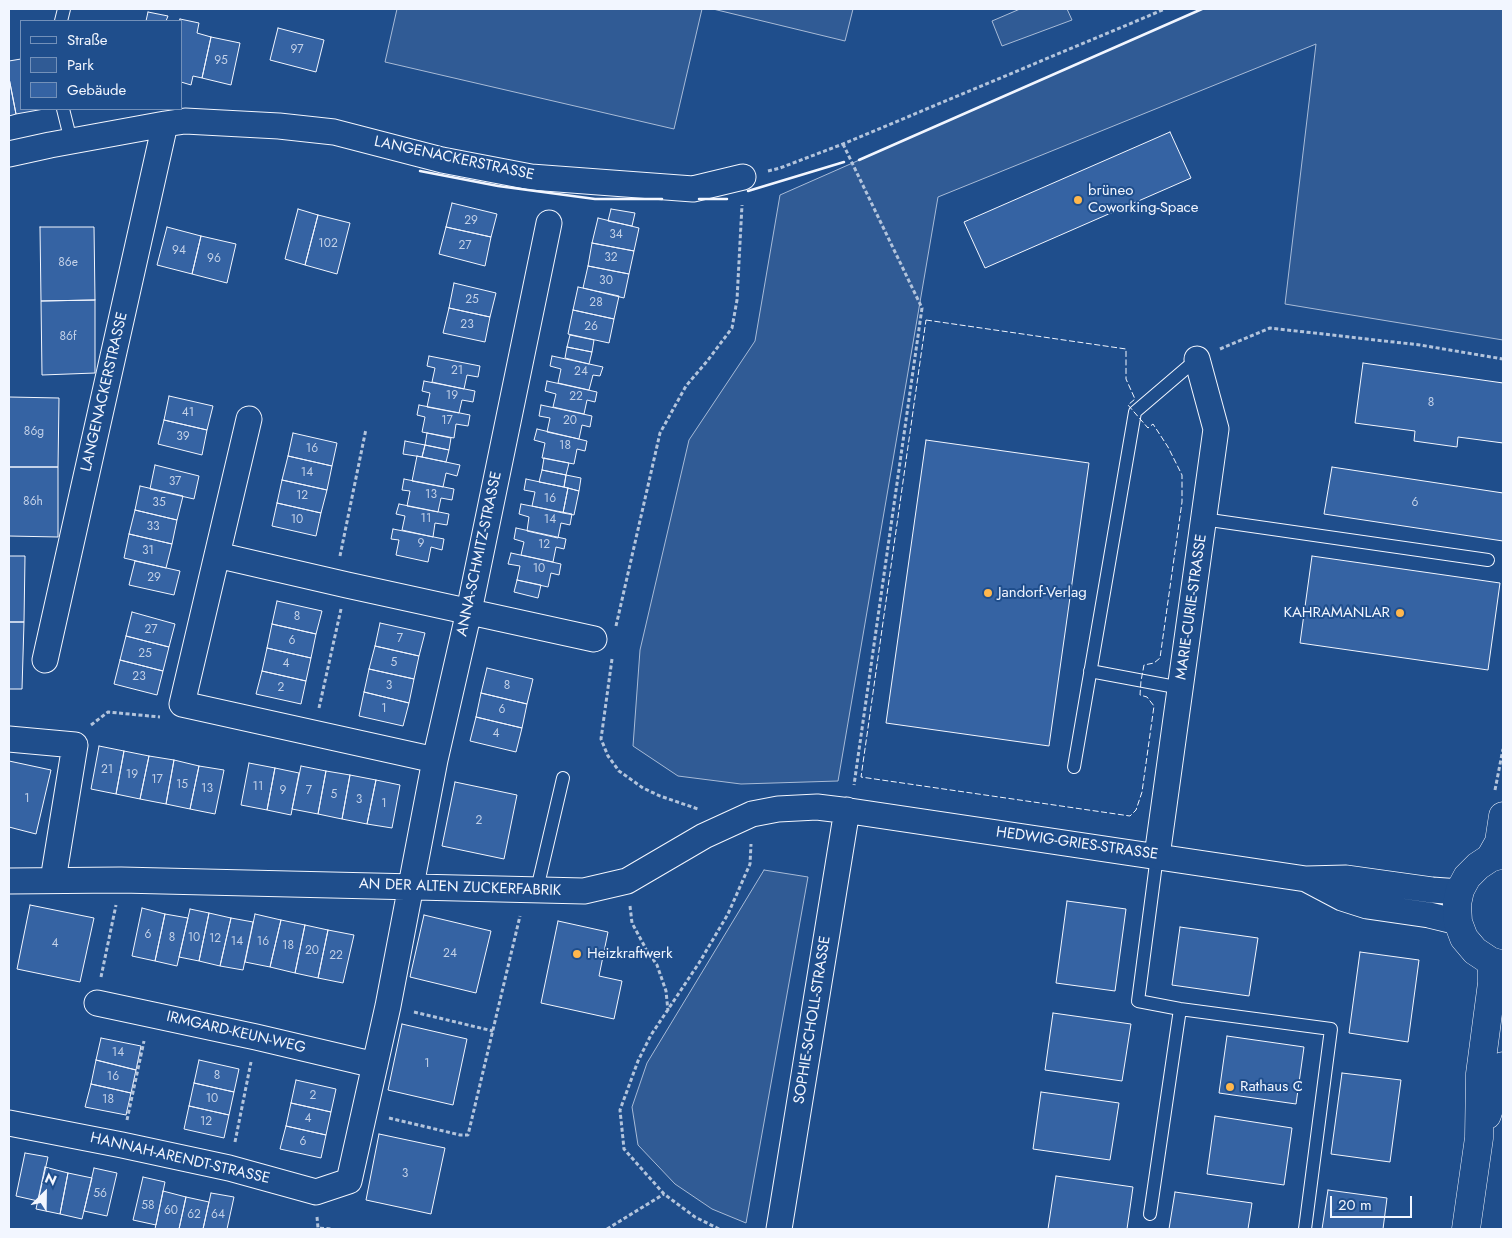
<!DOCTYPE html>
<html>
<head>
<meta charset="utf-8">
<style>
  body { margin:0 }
  #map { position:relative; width:1512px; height:1238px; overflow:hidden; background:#1f4e8c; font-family:Jost,sans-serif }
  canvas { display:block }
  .frame { position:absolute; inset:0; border:10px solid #f2f6ff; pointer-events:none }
  .legend { position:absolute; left:20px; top:20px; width:162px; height:90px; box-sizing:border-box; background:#1f4e8c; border:1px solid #7391ba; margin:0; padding:6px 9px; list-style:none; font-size:15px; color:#f2f6ff }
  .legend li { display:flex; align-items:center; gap:10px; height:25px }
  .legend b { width:25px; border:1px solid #7391ba }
  .north { position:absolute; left:20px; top:1168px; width:50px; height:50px; -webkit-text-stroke:4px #1f4e8c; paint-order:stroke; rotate:23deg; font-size:14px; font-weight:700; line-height:20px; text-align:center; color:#f2f6ff }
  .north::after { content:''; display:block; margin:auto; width:18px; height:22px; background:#f2f6ff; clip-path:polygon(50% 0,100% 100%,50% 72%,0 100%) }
  .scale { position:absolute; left:1330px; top:1196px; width:82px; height:22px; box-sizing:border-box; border:2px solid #f2f6ff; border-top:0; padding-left:6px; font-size:15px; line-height:18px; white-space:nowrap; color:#f2f6ff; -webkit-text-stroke:4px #1f4e8c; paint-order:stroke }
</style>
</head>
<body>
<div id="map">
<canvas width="1512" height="1238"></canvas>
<div class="frame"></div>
<ul class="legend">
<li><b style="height:6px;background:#1f4e8c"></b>Straße</li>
<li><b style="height:14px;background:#305b95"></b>Park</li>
<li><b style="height:14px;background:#3563a3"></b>Gebäude</li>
</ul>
<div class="north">N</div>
<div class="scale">20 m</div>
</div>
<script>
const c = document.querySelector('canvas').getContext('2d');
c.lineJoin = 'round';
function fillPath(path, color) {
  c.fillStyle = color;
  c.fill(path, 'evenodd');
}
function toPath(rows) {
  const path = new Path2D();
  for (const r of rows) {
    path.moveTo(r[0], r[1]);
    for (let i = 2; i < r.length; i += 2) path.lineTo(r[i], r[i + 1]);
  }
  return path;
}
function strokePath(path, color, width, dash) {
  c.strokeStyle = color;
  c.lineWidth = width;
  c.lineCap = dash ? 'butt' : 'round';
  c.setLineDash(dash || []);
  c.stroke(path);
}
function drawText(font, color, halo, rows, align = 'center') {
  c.font = font + ' Jost,sans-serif';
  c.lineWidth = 4;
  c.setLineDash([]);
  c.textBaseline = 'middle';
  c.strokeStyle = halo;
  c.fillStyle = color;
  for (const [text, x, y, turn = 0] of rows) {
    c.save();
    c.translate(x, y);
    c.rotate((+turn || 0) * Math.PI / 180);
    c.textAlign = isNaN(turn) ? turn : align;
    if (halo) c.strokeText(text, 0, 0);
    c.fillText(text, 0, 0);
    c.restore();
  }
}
const green = toPath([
  [397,9,702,9,674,129,385,62,397,9],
  [713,9,853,9,845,41,713,9],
  [1020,9,1067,9,1072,20,1002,46,992,21,1020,9],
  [1202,9,1503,9,1503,340,1285,304,1316,44,938,197,838,781,741,784,678,776,633,746,640,650,689,440,755,341,780,195,1202,9],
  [764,870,808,877,746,1223,712,1209,675,1184,638,1145,632,1107,647,1063,764,870]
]);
fillPath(green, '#305b95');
strokePath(green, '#a8bbd7', 1);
const building = toPath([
  [148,12,168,16,166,21,146,21,148,12],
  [180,19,199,23,197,33,211,37,202,78,193,76,191,85,181,82,181,21,179,21,180,19],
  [278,28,324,40,316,72,270,60,278,28],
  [211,37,240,43,231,85,202,78,211,37],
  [21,59,21,109,44,109,16,114,9,78,9,61,21,59],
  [9,78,16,114,9,116,9,78],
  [1170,132,1191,178,985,268,964,222,1170,132],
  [452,203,497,214,491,237,446,227,452,203],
  [298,209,318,215,305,265,285,259,298,209],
  [611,209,635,213,632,226,608,221,611,209],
  [318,215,350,223,337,274,305,265,318,215],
  [598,218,639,228,634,251,592,243,598,218],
  [40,227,94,227,95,300,41,301,40,227],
  [167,227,201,236,192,274,157,265,167,227],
  [446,227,491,237,485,266,439,254,446,227],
  [201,236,236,244,227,283,192,274,201,236],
  [592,243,634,251,629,274,588,266,592,243],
  [588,266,629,274,624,298,583,288,588,266],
  [454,283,496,293,490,317,449,308,454,283],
  [578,287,619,296,614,319,573,310,578,287],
  [95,300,95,373,42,375,41,301,95,300],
  [449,308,490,317,485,342,443,333,449,308],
  [573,310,614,319,609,343,568,334,573,310],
  [570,335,594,340,592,352,567,347,570,335],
  [567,347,592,352,589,364,565,358,567,347],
  [429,356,480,366,478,377,467,375,464,389,432,382,435,368,427,366,429,356],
  [552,356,603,367,600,376,593,375,589,390,558,383,561,369,550,366,552,356],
  [1363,363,1503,383,1503,443,1458,437,1457,447,1414,441,1415,431,1355,423,1363,363],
  [424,381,475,391,473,402,462,400,459,413,427,407,430,393,422,391,424,381],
  [547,381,597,392,595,402,587,400,584,414,553,407,556,394,545,391,547,381],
  [169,396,213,406,207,430,164,420,169,396],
  [9,397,59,398,58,467,9,467,9,397],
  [419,405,470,415,468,426,456,424,454,438,422,432,425,417,417,415,419,405],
  [541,405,592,416,590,427,582,425,579,439,547,432,550,418,539,416,541,405],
  [164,420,207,430,202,455,158,444,164,420],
  [537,429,587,441,585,451,577,449,574,464,542,458,545,443,534,440,537,429],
  [293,433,337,443,332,466,288,456,293,433],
  [427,433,451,438,449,450,425,445,427,433],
  [926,440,1089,463,1049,746,886,723,926,440],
  [405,441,425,445,422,457,403,454,405,441],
  [425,445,449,450,446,462,422,457,425,445],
  [288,456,332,466,327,490,282,480,288,456],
  [417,456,460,465,457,476,446,473,443,487,412,481,417,456],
  [544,458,569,463,566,475,542,470,544,458],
  [155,465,199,476,194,499,150,489,155,465],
  [9,467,58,467,58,537,9,536,9,467],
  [1332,467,1503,493,1503,541,1324,514,1332,467],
  [542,470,566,475,564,487,539,482,542,470],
  [566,475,581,478,579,491,564,487,566,475],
  [404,479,454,489,452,500,441,498,438,512,407,506,410,491,402,490,404,479],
  [526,479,568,488,563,513,532,506,535,492,524,490,526,479],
  [282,480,327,490,321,513,277,503,282,480],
  [140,486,183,496,177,520,135,510,140,486],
  [568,488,579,491,574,515,563,513,568,488],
  [277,503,321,513,316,536,272,526,277,503],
  [399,504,449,514,447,525,435,523,433,537,402,530,405,516,396,514,399,504],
  [521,504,572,514,570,525,561,523,558,538,527,531,529,517,519,514,521,504],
  [135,510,177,520,172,544,129,534,135,510],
  [516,528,566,539,564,549,556,547,553,562,521,555,524,542,514,539,516,528],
  [393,529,444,539,442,550,431,547,428,562,396,555,399,540,391,539,393,529],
  [129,534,172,544,166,568,124,558,129,534],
  [511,553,561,564,559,575,551,573,548,587,517,580,520,566,508,564,511,553],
  [9,556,25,556,24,622,9,622,9,556],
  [1312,556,1500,583,1488,670,1300,643,1312,556],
  [135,561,180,571,174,595,129,585,135,561],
  [517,580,541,585,538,598,514,592,517,580],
  [277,601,322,611,316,634,272,624,277,601],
  [132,612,175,624,169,647,126,636,132,612],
  [9,622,24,622,22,689,9,689,9,622],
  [380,623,425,633,419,656,375,646,380,623],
  [272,624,316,634,311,658,267,648,272,624],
  [126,636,169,647,163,671,120,660,126,636],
  [375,646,419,656,414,679,369,669,375,646],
  [267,648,311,658,306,681,262,671,267,648],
  [120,660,163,671,157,695,114,684,120,660],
  [487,668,533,679,527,704,481,693,487,668],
  [369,669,414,679,409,703,364,692,369,669],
  [262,671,306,681,301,704,256,694,262,671],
  [364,692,409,703,403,726,359,716,364,692],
  [481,693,527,704,522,728,476,717,481,693],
  [476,717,522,728,516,752,470,741,476,717],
  [99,746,124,751,116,794,91,789,99,746],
  [124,751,149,756,140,799,116,794,124,751],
  [149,756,174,760,166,804,140,799,149,756],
  [174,760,199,766,190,809,166,804,174,760],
  [9,761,51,770,36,834,9,827,9,761],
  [249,763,275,768,267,810,241,805,249,763],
  [199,766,224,770,215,814,190,809,199,766],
  [301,766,326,771,318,814,292,809,301,766],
  [275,768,299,773,291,815,267,810,275,768],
  [326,771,350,775,342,819,318,814,326,771],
  [350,775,376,780,367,824,342,819,350,775],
  [376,780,400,785,392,828,367,824,376,780],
  [455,782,517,795,504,859,442,846,455,782],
  [1067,901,1126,909,1115,991,1056,983,1067,901],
  [30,905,94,918,80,982,17,969,30,905],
  [142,908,165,914,155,961,132,956,142,908],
  [190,909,209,913,199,961,179,957,190,909],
  [209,913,231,918,220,966,199,961,209,913],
  [165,914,188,918,177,966,155,961,165,914],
  [255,914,281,920,270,967,245,962,255,914],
  [424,915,491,931,476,993,410,977,424,915],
  [231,918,253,922,243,970,220,966,231,918],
  [281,920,305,925,295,973,270,967,281,920],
  [558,921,608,932,599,976,622,981,614,1019,541,1003,558,921],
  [305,925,328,930,318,978,295,973,305,925],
  [1180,927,1258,938,1249,996,1172,985,1180,927],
  [328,930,354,935,343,983,318,978,328,930],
  [1360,952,1419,960,1408,1042,1349,1033,1360,952],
  [1053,1013,1131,1024,1122,1081,1045,1070,1053,1013],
  [402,1024,467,1039,453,1105,388,1090,402,1024],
  [1227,1036,1304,1047,1296,1104,1219,1093,1227,1036],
  [101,1038,141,1046,136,1070,96,1060,101,1038],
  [96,1060,136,1070,131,1093,91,1084,96,1060],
  [199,1060,239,1069,234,1092,194,1083,199,1060],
  [1342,1073,1401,1080,1390,1162,1331,1154,1342,1073],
  [296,1080,336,1089,331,1112,291,1103,296,1080],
  [194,1083,234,1092,229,1115,189,1106,194,1083],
  [91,1084,131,1093,126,1115,85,1107,91,1084],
  [1041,1092,1119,1103,1110,1160,1033,1149,1041,1092],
  [291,1103,331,1112,326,1135,286,1126,291,1103],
  [189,1106,229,1115,224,1138,184,1129,189,1106],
  [1215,1116,1292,1128,1284,1185,1207,1174,1215,1116],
  [286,1126,326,1135,321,1158,280,1149,286,1126],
  [379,1134,445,1148,431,1214,366,1200,379,1134],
  [25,1153,48,1157,38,1201,16,1196,25,1153],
  [45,1167,68,1173,60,1214,36,1209,45,1167],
  [94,1168,117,1173,107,1216,84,1211,94,1168],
  [68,1173,92,1178,82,1219,60,1214,68,1173],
  [1056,1176,1133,1187,1127,1229,1048,1229,1056,1176],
  [143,1177,165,1182,156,1225,133,1220,143,1177],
  [1328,1190,1387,1198,1383,1229,1322,1229,1328,1190],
  [163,1191,186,1197,179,1229,155,1229,163,1191],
  [1175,1192,1252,1203,1248,1229,1169,1229,1175,1192],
  [211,1193,234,1197,227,1229,203,1229,211,1193],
  [186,1197,209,1202,203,1229,179,1229,186,1197]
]);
fillPath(building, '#3563a3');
strokePath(building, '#f2f6ff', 1);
const lane = toPath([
  [61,21,64,9],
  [63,109,71,141],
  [1203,519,1488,560],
  [1090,671,1181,688],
  [1074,767,1135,412,1197,359],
  [1157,856,1138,1001,1180,1009,1331,1029,1305,1229],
  [537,889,563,778],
  [1150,1214,1180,1009]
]);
const street = toPath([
  [9,154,50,145,165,124,185,121,279,126,334,132,442,160,531,177,693,189,743,177],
  [249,419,217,555,347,585,594,639],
  [217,555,182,704,435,760],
  [45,660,165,124],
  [9,739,75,745,53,880],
  [1157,856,1216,429,1197,359],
  [9,881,121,880,584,891,627,881,704,836,752,814,778,809,817,807,850,811,1306,879],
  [1458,922,1429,915,1367,906,1342,898,1306,879,1346,878,1432,890,1460,892],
  [97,1003,256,1037,375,1065],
  [9,1123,122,1145,229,1168,316,1192,349,1181,388,1006,435,760,469,611,549,223],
  [779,1229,847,810]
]);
const secondary = toPath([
  [1503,854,1490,858,1478,866,1467,877,1460,890,1457,904,1458,922,1464,938,1475,951,1490,961,1503,965],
  [1490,858,1499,842,1503,816],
  [1487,1115,1503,1066],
  [1466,1229,1479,1138,1480,1074,1492,983,1492,971,1490,961]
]);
strokePath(lane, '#f2f6ff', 14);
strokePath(street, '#f2f6ff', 27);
strokePath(secondary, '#f2f6ff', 29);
strokePath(toPath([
  [843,144,922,308,854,785],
  [768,171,780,168,843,144,1165,9],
  [1220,349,1270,328,1420,345,1503,359],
  [340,556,366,429],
  [616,626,660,433,686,386,708,360,732,328,737,300,742,205],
  [612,659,601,739,608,756,619,771,643,788,660,796,698,809],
  [319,708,341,609],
  [91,725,108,712,160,717],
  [1495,790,1503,749],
  [630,906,632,923,646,949,657,965,666,991,668,1011],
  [101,977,116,905],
  [414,1012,493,1031],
  [389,1118,460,1135,468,1135,520,916],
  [127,1120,144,1041],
  [235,1142,251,1062],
  [317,1217,318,1228,332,1229],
  [607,1229,664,1194],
  [719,1229,695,1217,664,1194,624,1149,620,1110,638,1061,651,1035,699,963,728,914,750,864,751,844]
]), '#b3c4dc', 3, [4, 2.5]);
strokePath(lane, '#1f4e8c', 12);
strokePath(street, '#1f4e8c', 25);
strokePath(secondary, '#1f4e8c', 28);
strokePath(toPath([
  [926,320,1126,349,1126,379,1135,399,1128,405,1148,428,1153,424,1168,447,1182,475,1182,502,1160,658,1154,663,1144,665,1141,681,1140,695,1147,697,1154,706,1142,792,1136,810,1130,816,861,777,926,320]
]), '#f2f6ff', 1, [6, 2.5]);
strokePath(toPath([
  [859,160,1202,9],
  [420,171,498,186,595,199,662,199],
  [748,191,844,162],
  [699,199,727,199]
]), '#f2f6ff', 2.5);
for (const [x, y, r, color] of [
  [1078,200,5,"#ffb74d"],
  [988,593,5,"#ffb74d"],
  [1400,613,5,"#ffb74d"],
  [577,954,5,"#ffb74d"],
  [1230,1087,5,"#ffb74d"]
]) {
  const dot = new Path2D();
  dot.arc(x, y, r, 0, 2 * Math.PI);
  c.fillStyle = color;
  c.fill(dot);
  strokePath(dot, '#1f4e8c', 2);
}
drawText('12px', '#c3d1e8', null, [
  ["97",297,50],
  ["95",221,61],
  ["29",471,221],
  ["34",616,235],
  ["102",328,244],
  ["27",465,246],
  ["94",179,251],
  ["32",611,258],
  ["96",214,259],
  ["86e",68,263],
  ["30",606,281],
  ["25",472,300],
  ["28",596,303],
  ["23",467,325],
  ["26",591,327],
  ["86f",68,337],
  ["21",457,371],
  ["24",581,372],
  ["19",452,396],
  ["22",576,397],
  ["8",1431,403],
  ["41",188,413],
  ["17",447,421],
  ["20",570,421],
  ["86g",34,432],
  ["39",183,437],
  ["18",565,446],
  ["16",312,449],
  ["14",307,473],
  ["37",175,482],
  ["13",431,495],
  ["12",302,496],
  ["16",550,499],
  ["86h",33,502],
  ["35",159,503],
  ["6",1415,503],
  ["11",426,519],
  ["10",297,520],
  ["14",550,520],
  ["33",153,527],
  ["9",421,544],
  ["12",544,545],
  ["31",148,551],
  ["10",539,569],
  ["29",154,578],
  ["8",297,617],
  ["27",151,630],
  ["7",400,639],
  ["6",292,641],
  ["25",145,654],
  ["5",394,663],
  ["4",286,664],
  ["23",139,677],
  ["3",389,686],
  ["8",507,686],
  ["2",281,688],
  ["1",384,709],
  ["6",502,710],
  ["4",496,734],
  ["21",107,770],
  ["19",132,775],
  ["17",157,780],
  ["15",182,785],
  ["11",258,787],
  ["13",207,789],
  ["9",283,791],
  ["7",309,791],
  ["5",334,795],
  ["1",27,799],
  ["3",359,800],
  ["1",384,804],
  ["2",479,821],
  ["6",148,935],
  ["8",172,938],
  ["10",194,938],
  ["12",215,939],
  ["14",237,942],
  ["16",263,942],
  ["4",55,944],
  ["18",288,946],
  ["20",312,951],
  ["24",450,954],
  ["22",336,956],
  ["14",118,1053],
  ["1",427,1064],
  ["8",217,1076],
  ["16",113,1077],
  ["2",313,1096],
  ["10",212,1099],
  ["18",108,1100],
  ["4",308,1119],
  ["12",206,1122],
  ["6",303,1142],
  ["3",405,1174],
  ["56",100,1194],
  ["58",148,1206],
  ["60",171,1211],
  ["62",194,1215],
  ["64",218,1215]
]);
drawText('15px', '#f2f6ff', '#1f4e8c', [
  ["LANGENACKERSTRASSE",454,159,12],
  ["LANGENACKERSTRASSE",105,392,-77],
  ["ANNA-SCHMITZ-STRASSE",480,554,-78],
  ["MARIE-CURIE-STRASSE",1192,607,-82],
  ["HEDWIG-GRIES-STRASSE",1077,844,8],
  ["AN DER ALTEN ZUCKERFABRIK",460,888,2],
  ["SOPHIE-SCHOLL-STRASSE",813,1020,-81],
  ["IRMGARD-KEUN-WEG",236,1033,13],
  ["HANNAH-ARENDT-STRASSE",180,1159,13]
]);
drawText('15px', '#f2f6ff', '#1f4e8c', [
  ["brüneo",1088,191],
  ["Coworking-Space",1088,208],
  ["Jandorf-Verlag",998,593],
  ["KAHRAMANLAR",1390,613,"right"],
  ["Heizkraftwerk",587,954],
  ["Rathaus C",1240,1087]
], 'left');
</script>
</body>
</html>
